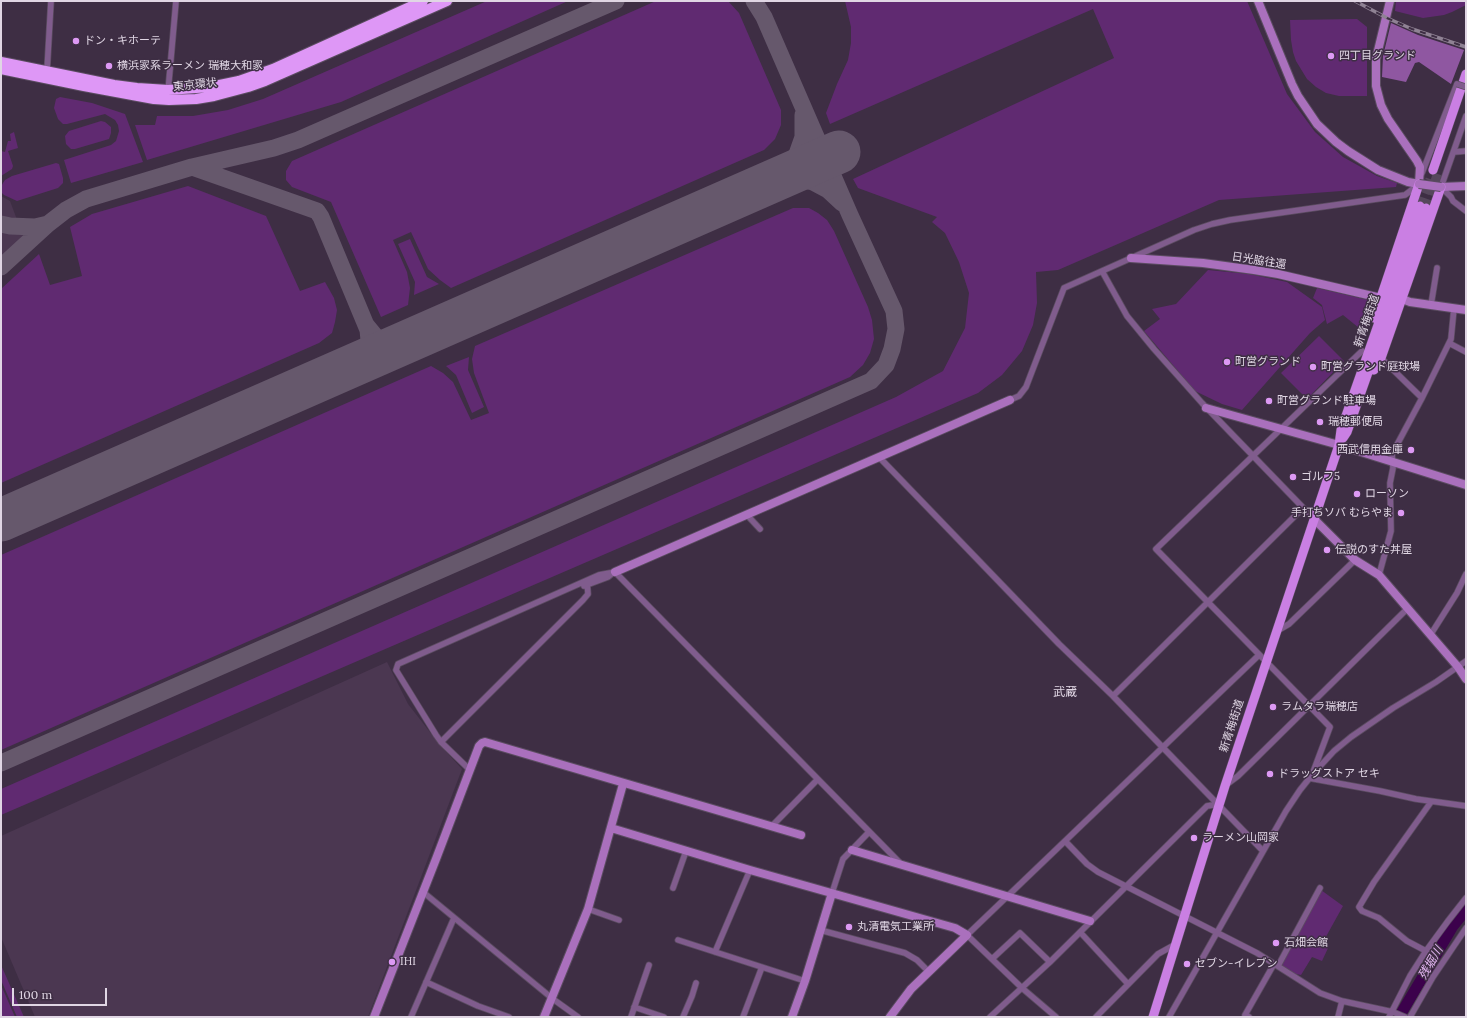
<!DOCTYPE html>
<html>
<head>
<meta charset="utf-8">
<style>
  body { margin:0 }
  #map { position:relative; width:1467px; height:1018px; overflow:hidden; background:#3e2e44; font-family:Lora,serif }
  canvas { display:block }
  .frame { position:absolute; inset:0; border:2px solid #e0d6e4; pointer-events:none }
  .scale { position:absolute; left:12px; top:988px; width:95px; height:18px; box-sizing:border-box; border:2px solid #e0d6e4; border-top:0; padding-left:5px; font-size:12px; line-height:14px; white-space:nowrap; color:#e0d6e4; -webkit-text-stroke:3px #3e2e44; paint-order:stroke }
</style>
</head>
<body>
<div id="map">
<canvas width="1467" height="1018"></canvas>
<div class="frame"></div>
<div class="scale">100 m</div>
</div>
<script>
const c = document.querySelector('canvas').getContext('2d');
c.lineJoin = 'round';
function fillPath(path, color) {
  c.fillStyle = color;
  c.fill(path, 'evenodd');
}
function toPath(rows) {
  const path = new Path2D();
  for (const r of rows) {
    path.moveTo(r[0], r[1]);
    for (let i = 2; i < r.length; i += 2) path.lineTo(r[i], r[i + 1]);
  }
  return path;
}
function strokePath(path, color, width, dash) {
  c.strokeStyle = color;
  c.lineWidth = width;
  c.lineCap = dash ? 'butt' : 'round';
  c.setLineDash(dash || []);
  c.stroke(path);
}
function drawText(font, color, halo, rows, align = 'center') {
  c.font = font + ' Lora,"Noto Sans JP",serif';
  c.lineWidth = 3;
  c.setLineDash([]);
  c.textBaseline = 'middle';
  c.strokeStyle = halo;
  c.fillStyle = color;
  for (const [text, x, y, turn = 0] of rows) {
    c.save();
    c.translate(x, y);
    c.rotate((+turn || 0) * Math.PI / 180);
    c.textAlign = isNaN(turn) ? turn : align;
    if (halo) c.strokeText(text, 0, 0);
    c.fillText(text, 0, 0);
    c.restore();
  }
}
fillPath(toPath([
  [1,196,10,201,28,249,1,273],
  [387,662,408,704,440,745,462,769,368,1017,35,1017,1,937,1,836]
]), '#4b3751');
fillPath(toPath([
  [487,1,568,1,341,102,147,160,135,125,155,125,157,116,193,116,228,110,263,99],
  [656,1,728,1,739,13,781,110,781,125,775,139,764,150,451,288,440,280,428,269,411,232,393,240,407,272,410,288,408,305,381,317,331,202,292,187,286,180,286,171,292,161],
  [845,1,1247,1,1287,94,1315,132,1343,157,1377,176,1397,183,1396,187,1219,200,1058,270,1036,272,1037,303,1033,325,1022,351,1002,375,978,393,1,815,1,789,896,397,943,371,965,328,969,293,959,262,945,233,932,222,937,217,858,188,853,179,1114,58,1093,9,830,124,826,113,837,84,848,60,851,43,851,27],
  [1396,1,1466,1,1466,5,1452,12,1444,15,1423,18,1395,11],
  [1357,19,1367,27,1367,96,1339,96,1326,93,1316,87,1307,79,1296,61,1293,52,1291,40,1290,20],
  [60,97,92,103,125,114,143,162,71,183,64,160,111,145,116,141,119,131,118,125,115,120,105,114,67,124,63,124,58,119,54,108,56,99],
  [101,121,105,122,111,127,111,133,109,139,75,149,71,149,66,144,65,136,69,131],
  [14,132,18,148,8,151,13,166,12,169,1,176,1,151,5,152,8,141,11,141,10,134],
  [56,163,59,164,63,178,63,183,58,188,17,201,4,195,1,192,1,187,3,183,5,180,12,176],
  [188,186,266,216,300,291,325,282,334,298,337,310,335,322,332,333,319,343,1,483,1,289,39,254,50,285,82,276,70,227,92,214],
  [793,208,809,208,818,213,827,220,834,231,868,307,872,320,874,339,870,353,863,365,850,377,1,750,1,555,431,366,443,373,453,382,471,420,489,413,474,373,472,359,475,346],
  [410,239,427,277,439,284,414,295,415,282,398,244],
  [1208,270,1249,274,1287,282,1322,307,1325,320,1310,333,1242,410,1222,404,1195,391,1144,331,1160,319,1152,309,1176,304],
  [1317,288,1373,301,1364,332,1343,315,1327,324,1322,305,1313,298],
  [1319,336,1344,361,1307,399,1281,373],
  [469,357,468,370,484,407,472,413,456,375,446,366],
  [1321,890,1343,906,1323,942,1329,946,1322,961,1312,957,1301,975,1291,973,1280,965],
  [1,965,24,1017,17,1017,1,980],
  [1,985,15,1017,1,1017]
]), '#602a71');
fillPath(toPath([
  [1391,23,1418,35,1464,50,1451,84,1419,62,1415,63,1406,82,1382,77,1383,56]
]), '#8f57a1');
strokePath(toPath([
  [1399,1017,1453,926,1466,910]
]), '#3c014c', 11);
strokePath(toPath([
  [192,167,317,211,321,217,368,330,369,340,366,349,354,365],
  [770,182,786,169,797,154,803,137,803,115],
  [766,184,787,179,803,180,813,182,828,190,842,203],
  [1,224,10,226,35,227,48,224],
  [1,267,48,224,66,210,86,199,192,167,274,148,298,140,616,1],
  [366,325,375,336,384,341,395,344,402,344],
  [1,763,871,381,886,365,892,349,896,329,894,311,850,215,764,17,754,1]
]), '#66586c', 17);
strokePath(toPath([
  [1,520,839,152]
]), '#66586c', 43);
strokePath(toPath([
  [1420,206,1430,179],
  [1426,208,1438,172]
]), '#56475c', 9, [9, 4.5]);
const street = toPath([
  [47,71,51,1],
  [168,92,176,1],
  [1466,116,1441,187,1451,197,1453,201,1466,211],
  [1454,152,1466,151],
  [1422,173,1457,84],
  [1102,271,1127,316,1154,349,1202,403,1314,519],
  [1431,305,1437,268],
  [1449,343,1466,352],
  [1381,358,1422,398],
  [1010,400,1019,396,1026,387,1064,288,1194,230,1212,224,1230,220,1405,195,1418,185],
  [879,457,1059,644,1113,696,1263,851],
  [747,515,760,529],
  [615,572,900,863],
  [1379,575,1391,531,1390,483,1393,468,1392,454,1422,398,1451,339,1454,308],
  [584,586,608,577,614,572],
  [1277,631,1289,624,1355,560],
  [1431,634,1457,593,1466,574],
  [1113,696,1303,508],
  [441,742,583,600,588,594,587,581],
  [470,770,441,742,436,735,396,670,398,664,599,575,615,572],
  [1312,775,1330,727,1156,549,1362,351],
  [1309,778,1380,791,1416,799,1466,806],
  [1226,785,1238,776,1408,608],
  [772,826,817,780],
  [1066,842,1087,864,1098,872,1257,953,1320,993,1342,1001,1393,1012,1405,1017],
  [673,888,686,851],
  [423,892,553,999,578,1017],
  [832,893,843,859,869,832],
  [588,909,619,920],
  [820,930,905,953,917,960,929,972],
  [1080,932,1128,984],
  [678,940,805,981],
  [1426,951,1407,941,1379,918,1362,911,1359,907,1374,882,1431,802],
  [715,952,750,870],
  [992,959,1020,933,1050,962],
  [1278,966,1320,888],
  [426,982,478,1006,509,1017],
  [634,1007,664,1017],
  [411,1017,454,918],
  [631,1017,649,965],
  [683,1017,692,996,696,983],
  [743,1017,762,967],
  [990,1017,1050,962,1207,806,1219,804],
  [1056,1017,1022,988,967,935,1259,655],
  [1096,1017,1158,954,1176,944],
  [1169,1017,1286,811,1300,790,1312,775,1334,751,1351,737,1393,708,1436,682,1466,661],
  [1249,1017,1245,1015,1274,964],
  [1338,1017,1342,1001],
  [1389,1017,1410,976,1426,951,1448,921,1466,898],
  [1410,1017,1433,977,1466,928]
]);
const secondary = toPath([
  [1258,1,1292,84,1298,96,1317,124,1336,142,1348,151,1378,170,1408,182,1419,184,1420,167,1417,161,1388,119,1381,105,1376,86,1376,59,1390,1],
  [1441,187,1466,186],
  [1131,258,1203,263,1254,270,1278,274,1381,298],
  [1402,299,1410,302,1466,310],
  [1206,408,1339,445,1466,485],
  [1314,519,1355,560,1379,575,1458,667,1466,679],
  [615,572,1010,400],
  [611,828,750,870,955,928,967,935,911,989,890,1017],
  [852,850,1090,921],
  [374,1017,436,859,479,746,482,743,485,742,801,835],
  [544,1017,588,909,623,784],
  [792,1017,805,981,832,893]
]);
const primary = toPath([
  [1433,170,1466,74],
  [1374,318,1419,184],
  [1374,370,1381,358,1441,187],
  [1343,438,1347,432,1426,208],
  [1153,1017,1225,786,1339,445,1341,430,1420,206]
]);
const highway = toPath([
  [1,62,114,85,137,88,168,90,210,87,239,81,273,69,423,1],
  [1,69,84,86,154,99,169,100,196,99,214,96,248,87,265,81,447,1]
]);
strokePath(street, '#5b4c61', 7);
strokePath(secondary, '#5b4c61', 10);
strokePath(primary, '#5b4c61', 10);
strokePath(highway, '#5b4c61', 12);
strokePath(street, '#805c8d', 5.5);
strokePath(secondary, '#aa70bd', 8);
strokePath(primary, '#ca7fe3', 9);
strokePath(highway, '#de97f6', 10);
const rail = toPath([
  [1355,1,1387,18,1412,29,1466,47]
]);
strokePath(rail, '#8f8294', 3.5);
strokePath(rail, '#3e2e44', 2, [6]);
const streetBridge = toPath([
  [1457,84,1466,87]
]);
const secondaryBridge = toPath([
  [1419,184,1441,187]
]);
strokePath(streetBridge, '#5b4c61', 7, []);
strokePath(secondaryBridge, '#5b4c61', 10, []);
strokePath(streetBridge, '#805c8d', 5.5);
strokePath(secondaryBridge, '#aa70bd', 8);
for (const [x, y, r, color] of [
  [76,41,4,"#dd99f4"],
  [1331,56,4,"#dd99f4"],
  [109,66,4,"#dd99f4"],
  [1227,362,4,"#dd99f4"],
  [1313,367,4,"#dd99f4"],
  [1269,401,4,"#dd99f4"],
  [1320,422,4,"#dd99f4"],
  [1411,450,4,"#dd99f4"],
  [1293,477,4,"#dd99f4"],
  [1357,494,4,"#dd99f4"],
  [1401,513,4,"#dd99f4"],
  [1327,550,4,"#dd99f4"],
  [1273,707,4,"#dd99f4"],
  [1270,774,4,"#dd99f4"],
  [1194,838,4,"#dd99f4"],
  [849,927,4,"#dd99f4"],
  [1276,943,4,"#dd99f4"],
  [392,962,4,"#dd99f4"],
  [1187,964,4,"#dd99f4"]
]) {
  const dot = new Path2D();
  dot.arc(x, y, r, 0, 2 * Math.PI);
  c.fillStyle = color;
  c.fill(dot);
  strokePath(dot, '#3e2e44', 1.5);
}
drawText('11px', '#e0d6e4', '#3e2e44', [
  ["ドン・キホーテ",84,41],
  ["四丁目グランド",1339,56],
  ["横浜家系ラーメン 瑞穂大和家",117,66],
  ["町営グランド",1235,362],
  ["町営グランド庭球場",1321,367],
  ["町営グランド駐車場",1277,401],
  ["瑞穂郵便局",1328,422],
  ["西武信用金庫",1403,450,"right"],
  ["ゴルフ5",1301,477],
  ["ローソン",1365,494],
  ["手打ちソバ むらやま",1393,513,"right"],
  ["伝説のすた丼屋",1335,550],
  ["ラムタラ瑞穂店",1281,707],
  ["ドラッグストア セキ",1278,774],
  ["ラーメン山岡家",1202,838],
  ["丸清電気工業所",857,927],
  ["石畑会館",1284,943],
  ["IHI",400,962],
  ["セブン-イレブン",1195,964]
], 'left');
drawText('11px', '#e0d6e4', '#3e2e44', [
  ["東京環状",195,85,-6],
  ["日光脇往還",1259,261,9],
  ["新青梅街道",1367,321,-71],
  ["新青梅街道",1232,726,-72]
]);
drawText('12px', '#e0d6e4', '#3e2e44', [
  ["武蔵",1065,693]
]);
drawText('italic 12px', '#e4b7f3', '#3e2e44', [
  ["残堀川",1431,963,-60]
]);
</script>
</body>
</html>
